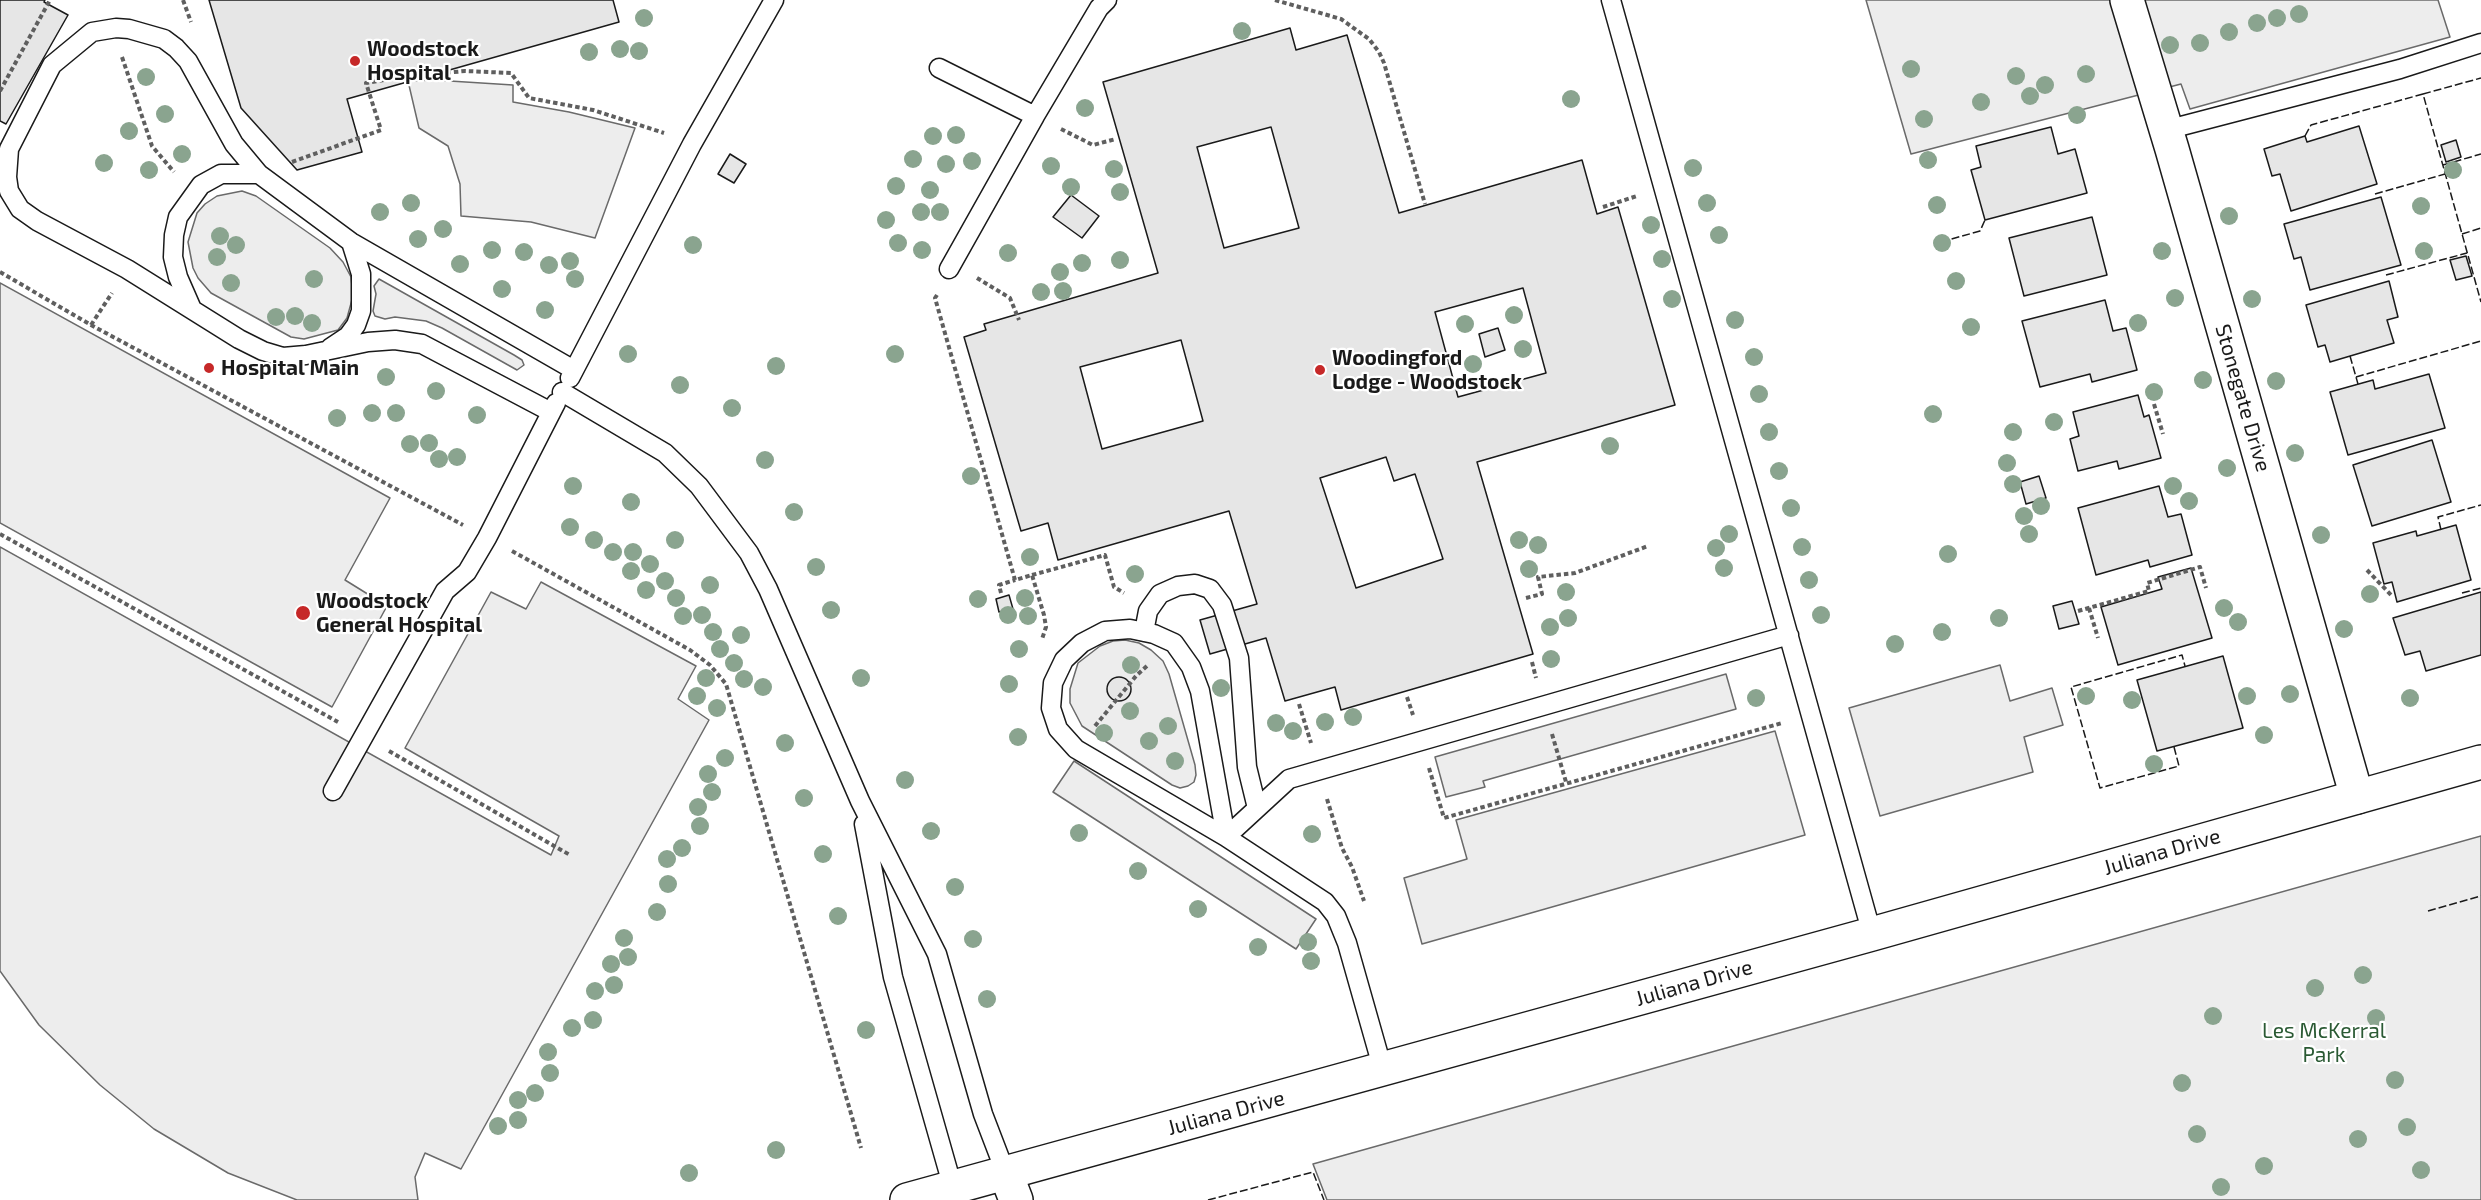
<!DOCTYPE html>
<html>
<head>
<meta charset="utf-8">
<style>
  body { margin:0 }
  canvas { display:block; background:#fff }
</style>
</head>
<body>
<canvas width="2481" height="1200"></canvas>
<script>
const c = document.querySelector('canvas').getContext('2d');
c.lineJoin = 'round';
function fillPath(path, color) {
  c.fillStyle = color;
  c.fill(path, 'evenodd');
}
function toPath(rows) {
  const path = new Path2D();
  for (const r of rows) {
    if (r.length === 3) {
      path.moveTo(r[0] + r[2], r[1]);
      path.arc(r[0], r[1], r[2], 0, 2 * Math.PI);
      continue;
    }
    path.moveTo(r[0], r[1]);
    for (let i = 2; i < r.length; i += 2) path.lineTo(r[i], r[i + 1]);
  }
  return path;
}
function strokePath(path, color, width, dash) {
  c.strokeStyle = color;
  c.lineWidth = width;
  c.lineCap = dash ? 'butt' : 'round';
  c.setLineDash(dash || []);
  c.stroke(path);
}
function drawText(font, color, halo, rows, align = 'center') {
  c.font = font + ' "Exo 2",sans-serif';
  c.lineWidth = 4.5;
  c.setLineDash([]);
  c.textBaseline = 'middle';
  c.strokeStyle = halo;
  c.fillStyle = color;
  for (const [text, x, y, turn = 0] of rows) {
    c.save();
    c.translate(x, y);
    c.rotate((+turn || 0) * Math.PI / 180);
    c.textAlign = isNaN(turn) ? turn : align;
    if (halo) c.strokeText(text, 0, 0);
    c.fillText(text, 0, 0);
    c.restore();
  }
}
const built = toPath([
  [1866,0,2438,0,2450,37,2190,109,2181,84,1911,154,1866,0],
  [434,80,513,85,513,102,569,112,635,128,595,238,531,222,461,216,460,184,448,146,419,128,408,81,434,80],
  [242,191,256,196,330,248,343,262,351,277,353,296,347,318,338,330,304,339,291,337,211,293,198,278,193,268,188,242,197,213,205,204,217,196,242,191],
  [379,279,514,355,522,360,524,365,517,370,442,328,426,321,395,317,385,319,375,316,373,311,376,294,374,286,379,279],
  [0,283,390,498,345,580,387,606,332,707,0,523,0,283],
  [0,547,551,855,559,836,405,748,491,592,526,609,541,582,696,666,678,699,709,720,461,1169,425,1153,415,1177,418,1200,297,1200,228,1173,154,1129,100,1085,39,1025,0,971,0,547],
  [1125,640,1139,643,1151,650,1163,661,1169,674,1195,765,1196,775,1194,782,1188,786,1180,788,1172,785,1082,726,1070,703,1070,689,1078,663,1100,646,1113,641,1125,640],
  [2000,665,2010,701,2052,688,2063,725,2024,737,2033,772,1880,816,1849,708,2000,665],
  [1726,674,1736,709,1483,781,1485,787,1446,797,1435,757,1726,674],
  [1775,731,1805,835,1422,944,1404,878,1467,859,1456,820,1775,731],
  [1074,761,1316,919,1296,949,1053,792,1074,761],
  [2481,836,2481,1200,1327,1200,1313,1164,2481,836]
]);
fillPath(built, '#ededed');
strokePath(built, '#6a6a6a', 1.5);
const building = toPath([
  [0,0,45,0,44,2,68,15,6,124,0,121,0,0],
  [209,0,613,0,619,22,347,99,362,152,297,170,241,108,209,0],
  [1290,28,1296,50,1347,35,1399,213,1582,160,1597,214,1618,207,1675,405,1477,462,1533,654,1341,710,1335,687,1285,701,1266,638,1210,654,1200,620,1257,604,1229,511,1058,560,1048,523,1021,531,964,337,986,330,984,324,1158,273,1103,82,1290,28],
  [1271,127,1299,228,1224,248,1197,147,1271,127],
  [1523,288,1546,373,1458,397,1435,312,1523,288],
  [1181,340,1203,421,1102,449,1080,367,1181,340],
  [1386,457,1394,481,1415,474,1443,559,1356,588,1320,478,1386,457],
  [2359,126,2377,184,2291,211,2280,174,2272,176,2264,149,2305,136,2307,142,2359,126],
  [2051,127,2058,154,2075,149,2087,193,1985,220,1971,170,1981,167,1976,146,2051,127],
  [2456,140,2461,157,2446,162,2441,145,2456,140],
  [730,154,746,164,734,183,718,174,730,154],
  [1071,195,1099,216,1082,238,1053,217,1071,195],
  [2381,197,2401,265,2310,290,2301,257,2294,259,2284,224,2381,197],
  [2092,217,2107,275,2024,296,2009,238,2092,217],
  [2466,256,2472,276,2456,280,2450,260,2466,256],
  [2389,281,2398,317,2387,320,2394,343,2330,362,2325,345,2318,347,2306,305,2389,281],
  [2105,300,2113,331,2126,328,2137,370,2092,382,2090,374,2040,387,2022,321,2105,300],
  [1498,328,1505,350,1485,357,1479,334,1498,328],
  [2429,374,2445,428,2348,455,2330,392,2373,380,2375,389,2429,374],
  [2138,395,2144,417,2149,415,2161,458,2119,469,2117,461,2078,471,2070,439,2079,436,2073,412,2138,395],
  [2432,440,2451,502,2372,526,2353,465,2432,440],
  [2039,476,2046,498,2026,504,2020,482,2039,476],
  [2159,486,2168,517,2181,514,2192,555,2150,567,2148,560,2096,575,2078,508,2159,486],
  [2456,525,2471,580,2397,602,2392,582,2384,584,2373,543,2416,531,2417,536,2456,525],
  [2191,568,2212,638,2118,665,2101,607,2162,589,2158,577,2191,568],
  [2481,592,2481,655,2426,671,2420,651,2405,655,2393,618,2481,592],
  [1009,595,1013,609,999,612,996,599,1009,595],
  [2072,601,2079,624,2059,629,2053,606,2072,601],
  [2223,656,2243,728,2157,751,2137,680,2223,656],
  [1119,689,12]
]);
fillPath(building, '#e6e6e6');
strokePath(building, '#1a1a1a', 1.5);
const service = toPath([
  [1611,0,1872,934],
  [939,68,1035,116],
  [2166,130,2400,69,2481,43],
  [949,269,1035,116,1099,8,1107,0],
  [192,309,178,277,173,257,174,235,178,217,201,185,221,174,259,174],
  [330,348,348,336,356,325,361,311,361,274,351,242],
  [570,378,692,144,774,0],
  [562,392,665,453,699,486,749,553,768,589,860,801,937,954,983,1114,1006,1174],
  [551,412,422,344,395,340,368,342,306,355,283,357,263,351,239,339,127,269,37,221,20,209,9,191,7,177,9,149,52,65,92,32,116,28,129,29,164,39,176,48,188,61,234,144,259,174,351,242,574,370],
  [1144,632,1148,611,1160,594,1178,586,1195,584,1210,589,1222,605,1239,658,1247,767,1257,808],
  [333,791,445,591,467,572,487,538,556,403],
  [864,824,893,977,953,1188],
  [1383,1070,1347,943,1336,916,1325,902,1226,837,1200,691,1191,667,1174,643,1154,634,1130,629,1105,631,1082,643,1064,660,1053,683,1051,708,1058,729,1076,749,1226,837,1289,779,1789,635]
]);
const minor = toPath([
  [2127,0,2172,149,2357,797],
  [1006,1174,1016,1200]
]);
const tertiary = toPath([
  [907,1200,1872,934,2481,762]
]);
strokePath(service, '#1a1a1a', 21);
strokePath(minor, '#1a1a1a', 36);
strokePath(tertiary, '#1a1a1a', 36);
strokePath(toPath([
  [183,0,191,22],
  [1275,0,1341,19,1369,39,1379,52,1384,63,1425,204],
  [122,57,152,146,174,172],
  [0,91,50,0],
  [1061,129,1093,145,1116,139],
  [292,162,381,130,366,83,402,77,465,71,511,73,529,98,593,110,664,133],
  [1603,207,1637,196],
  [0,272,91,325,463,525],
  [977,278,1010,298,1019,320],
  [937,295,935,298,1015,580,1032,575,1044,615,1046,627,1042,639],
  [91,325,112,293],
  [2154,404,2163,434],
  [0,534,338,722],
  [512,551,690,650,710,665,726,684,861,1148],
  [2367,570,2392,596],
  [1032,575,1105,555,1114,587,1124,593],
  [1001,593,999,585,1015,580],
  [1526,598,1542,594,1538,577,1575,573,1648,546],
  [2089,608,2098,638],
  [2078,611,2149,591,2147,583,2200,567,2206,588],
  [1532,662,1536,678],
  [1407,697,1413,715],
  [1299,704,1311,743],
  [1095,726,1136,676,1149,664],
  [1552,734,1566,782],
  [389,751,570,855],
  [1429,768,1444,818,1782,723],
  [1327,799,1342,848,1352,867,1364,901]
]), '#5f5f5f', 4, [4.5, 3]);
strokePath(service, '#fff', 18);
strokePath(minor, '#fff', 33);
strokePath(tertiary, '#fff', 33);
strokePath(toPath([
  [2423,94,2481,78],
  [2305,136,2311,125,2423,94,2481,302],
  [2443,165,2481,154],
  [2375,194,2445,174],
  [2462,234,2481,228],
  [1941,242,1980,231,1985,220],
  [2386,275,2467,253],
  [2350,356,2358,384],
  [2356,377,2481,341],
  [2441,530,2438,517,2481,505],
  [2462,593,2481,588],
  [2174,747,2179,766,2100,788,2071,687,2182,655,2185,666],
  [2428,911,2481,896],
  [1208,1200,1313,1172,1324,1200]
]), '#1a1a1a', 1.5, [8, 3]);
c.fillStyle = '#8aa48f';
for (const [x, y] of [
  [2299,14],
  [644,18],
  [2277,18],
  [2257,23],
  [1242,31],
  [2229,32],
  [2200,43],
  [2170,45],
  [620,49],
  [639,51],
  [589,52],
  [1911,69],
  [2086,74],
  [2016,76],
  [146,77],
  [2045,85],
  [2030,96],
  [1571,99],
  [1981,102],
  [1085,108],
  [165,114],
  [2077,115],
  [1924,119],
  [129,131],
  [956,135],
  [933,136],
  [182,154],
  [913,159],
  [1928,160],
  [972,161],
  [104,163],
  [946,164],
  [1051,166],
  [1693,168],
  [1114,169],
  [149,170],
  [2453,170],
  [896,186],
  [1071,187],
  [930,190],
  [1120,192],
  [411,203],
  [1707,203],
  [1937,205],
  [2421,206],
  [380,212],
  [921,212],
  [940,212],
  [2229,216],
  [886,220],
  [1651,225],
  [443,229],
  [1719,235],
  [220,236],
  [418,239],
  [898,243],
  [1942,243],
  [236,245],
  [693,245],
  [492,250],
  [922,250],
  [2162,251],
  [2424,251],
  [524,252],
  [1008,253],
  [217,257],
  [1662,259],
  [1120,260],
  [570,261],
  [1082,263],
  [460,264],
  [549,265],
  [1060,272],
  [314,279],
  [575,279],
  [1956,281],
  [231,283],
  [502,289],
  [1063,291],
  [1041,292],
  [2175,298],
  [1672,299],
  [2252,299],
  [545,310],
  [1514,315],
  [295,316],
  [276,317],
  [1735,320],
  [312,323],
  [2138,323],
  [1465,324],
  [1971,327],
  [1523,349],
  [628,354],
  [895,354],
  [1754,357],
  [1473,364],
  [776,366],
  [386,377],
  [2203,380],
  [2276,381],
  [680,385],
  [436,391],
  [2154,392],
  [1759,394],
  [732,408],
  [372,413],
  [396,413],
  [1933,414],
  [477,415],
  [337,418],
  [2054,422],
  [1769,432],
  [2013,432],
  [429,443],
  [410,444],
  [1610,446],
  [2295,453],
  [457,457],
  [439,459],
  [765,460],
  [2007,463],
  [2227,468],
  [1779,471],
  [971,476],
  [2013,484],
  [573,486],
  [2173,486],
  [2189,501],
  [631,502],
  [2041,506],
  [1791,508],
  [794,512],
  [2024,516],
  [570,527],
  [1729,534],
  [2029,534],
  [2321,535],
  [594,540],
  [675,540],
  [1519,540],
  [1538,545],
  [1802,547],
  [1716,548],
  [613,552],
  [633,552],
  [1948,554],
  [1030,557],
  [650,564],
  [816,567],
  [1724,568],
  [1529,569],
  [631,571],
  [1135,574],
  [1809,580],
  [665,581],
  [710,585],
  [646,590],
  [1566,592],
  [2370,594],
  [676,598],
  [1025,598],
  [978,599],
  [2224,608],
  [831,610],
  [702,615],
  [1008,615],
  [1821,615],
  [683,616],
  [1028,616],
  [1568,618],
  [1999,618],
  [2238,622],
  [1550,627],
  [2344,629],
  [713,632],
  [1942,632],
  [741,635],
  [1895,644],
  [720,649],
  [1019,649],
  [1551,659],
  [734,663],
  [1131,665],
  [706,678],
  [861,678],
  [744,679],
  [1009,684],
  [763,687],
  [1221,688],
  [2290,694],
  [697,696],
  [2086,696],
  [2247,696],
  [1756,698],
  [2410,698],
  [2132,700],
  [717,708],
  [1130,711],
  [1353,717],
  [1325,722],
  [1276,723],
  [1168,726],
  [1293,731],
  [1104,733],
  [2264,735],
  [1018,737],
  [1149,741],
  [785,743],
  [725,758],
  [1175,761],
  [2154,764],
  [708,774],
  [905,780],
  [712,792],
  [804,798],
  [698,807],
  [700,826],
  [931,831],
  [1079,833],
  [1312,834],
  [682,848],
  [823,854],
  [667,859],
  [1138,871],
  [668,884],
  [955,887],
  [1198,909],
  [657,912],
  [838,916],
  [624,938],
  [973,939],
  [1308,942],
  [1258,947],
  [628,957],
  [1311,961],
  [611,964],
  [2363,975],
  [614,985],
  [2315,988],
  [595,991],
  [987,999],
  [2213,1016],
  [2376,1018],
  [593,1020],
  [572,1028],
  [866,1030],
  [548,1052],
  [550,1073],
  [2395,1080],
  [2182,1083],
  [535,1093],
  [518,1100],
  [518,1120],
  [498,1126],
  [2407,1127],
  [2197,1134],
  [2358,1139],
  [776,1150],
  [2264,1166],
  [2421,1170],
  [689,1173],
  [2221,1187]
]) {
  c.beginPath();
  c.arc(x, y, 9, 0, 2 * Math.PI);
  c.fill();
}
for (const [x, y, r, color] of [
  [355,61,6,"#c62828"],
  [209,368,6,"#c62828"],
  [1320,370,6,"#c62828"],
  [303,613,8,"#c62828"]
]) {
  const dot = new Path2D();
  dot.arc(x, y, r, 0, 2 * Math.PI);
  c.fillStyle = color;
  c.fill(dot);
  strokePath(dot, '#fff', 2);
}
drawText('bold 21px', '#1a1a1a', '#fff', [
  ["Woodstock",367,49],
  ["Hospital",367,73],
  ["Woodingford",1332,358],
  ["Lodge - Woodstock",1332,382],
  ["Hospital Main",221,368],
  ["Woodstock",316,601],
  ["General Hospital",316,625]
], 'left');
drawText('21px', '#1a1a1a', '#fff', [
  ["Stonegate Drive",2243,398,74],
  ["Juliana Drive",2162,852,-16],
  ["Juliana Drive",1694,983,-16],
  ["Juliana Drive",1226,1113,-15]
]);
drawText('21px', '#2b5a34', '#fff', [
  ["Les McKerral",2324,1031],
  ["Park",2324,1055]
]);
</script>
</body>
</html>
